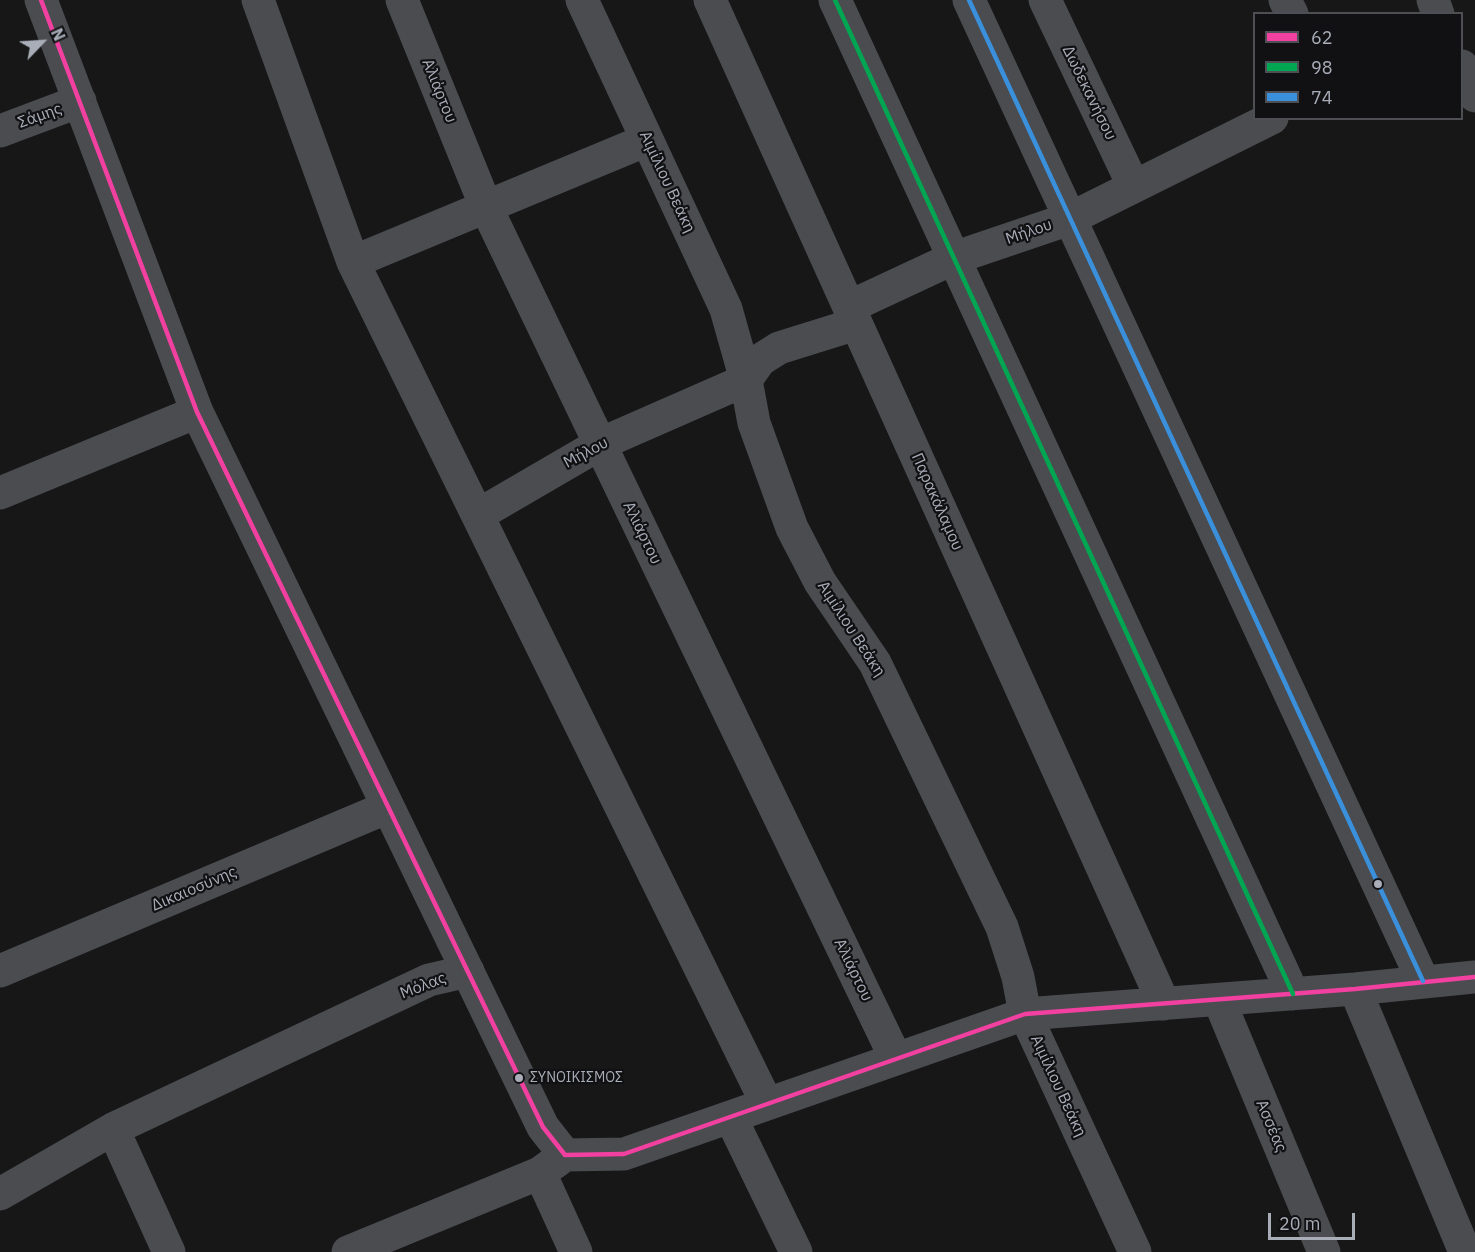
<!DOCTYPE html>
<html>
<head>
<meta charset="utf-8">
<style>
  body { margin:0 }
  #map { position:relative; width:1475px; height:1252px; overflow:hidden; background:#171717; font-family:"IBM Plex Sans",sans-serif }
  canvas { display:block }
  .legend { position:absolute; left:1253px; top:12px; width:210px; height:108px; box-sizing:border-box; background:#111113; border:2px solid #4d4f55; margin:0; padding:8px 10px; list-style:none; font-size:18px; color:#a8adb8 }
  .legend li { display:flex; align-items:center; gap:12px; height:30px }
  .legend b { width:30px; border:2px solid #4d4f55 }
  .north { position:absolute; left:12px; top:12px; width:60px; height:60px; -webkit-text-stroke:4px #111113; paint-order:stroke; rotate:65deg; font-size:16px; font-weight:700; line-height:24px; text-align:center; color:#a8adb8 }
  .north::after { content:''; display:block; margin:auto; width:21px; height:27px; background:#a8adb8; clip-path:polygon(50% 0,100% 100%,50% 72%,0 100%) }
  .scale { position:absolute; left:1268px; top:1213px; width:87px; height:27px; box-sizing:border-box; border:3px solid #a8adb8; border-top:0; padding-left:8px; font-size:18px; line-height:21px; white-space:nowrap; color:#a8adb8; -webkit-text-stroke:4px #111113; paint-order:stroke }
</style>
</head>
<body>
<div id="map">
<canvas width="1475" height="1252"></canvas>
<ul class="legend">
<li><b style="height:8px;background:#f240a1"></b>62</li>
<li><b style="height:8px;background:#00a651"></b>98</li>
<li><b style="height:8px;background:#3a90db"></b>74</li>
</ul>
<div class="north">N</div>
<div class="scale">20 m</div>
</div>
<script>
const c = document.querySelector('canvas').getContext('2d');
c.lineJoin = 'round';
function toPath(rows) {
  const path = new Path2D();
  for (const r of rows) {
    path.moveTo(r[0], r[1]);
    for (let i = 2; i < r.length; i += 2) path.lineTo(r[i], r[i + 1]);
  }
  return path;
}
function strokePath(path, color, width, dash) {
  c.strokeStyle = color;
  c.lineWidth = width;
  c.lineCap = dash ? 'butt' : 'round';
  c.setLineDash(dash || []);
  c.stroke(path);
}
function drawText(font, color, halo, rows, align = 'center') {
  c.font = font + ' "IBM Plex Sans",sans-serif';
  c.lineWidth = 4.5;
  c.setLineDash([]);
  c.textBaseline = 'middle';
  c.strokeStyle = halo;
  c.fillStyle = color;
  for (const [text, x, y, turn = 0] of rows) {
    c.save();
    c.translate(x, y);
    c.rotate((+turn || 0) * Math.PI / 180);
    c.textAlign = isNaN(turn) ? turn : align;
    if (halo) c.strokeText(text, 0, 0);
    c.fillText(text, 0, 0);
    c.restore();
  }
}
strokePath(toPath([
  [41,0,197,412,543,1127,565,1155,624,1154,1025,1014,1355,989,1475,977],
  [258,0,353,262,767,1104],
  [402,0,486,207,896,1059],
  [582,0,726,309,746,380,754,423,792,528,820,582,875,663,1002,927,1018,977,1025,1014,1135,1252],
  [710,0,1164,1004],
  [835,0,1293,994],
  [969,0,1423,981],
  [1045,0,1133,185],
  [1285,0,1292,14],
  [1433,0,1438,14],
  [1462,66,1475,96],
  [0,131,80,101],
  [353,262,647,140],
  [849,307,954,258,1069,219,1272,118],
  [0,493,197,412],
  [478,515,600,444,746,380,760,360,779,348,856,324],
  [0,971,388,807],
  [1355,989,1465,1252],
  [1219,1000,1324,1252],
  [731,1118,796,1252],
  [113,1129,169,1252],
  [540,1173,576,1252],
  [0,1194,113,1129,429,980,468,971],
  [348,1252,540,1173,565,1155]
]), '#4b4c50', 33);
strokePath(toPath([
  [41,0,197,412,543,1127,565,1155,624,1154,1025,1014,1355,989,1475,977]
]), '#f240a1', 4.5);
strokePath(toPath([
  [835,0,1293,994]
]), '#00a651', 4.5);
strokePath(toPath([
  [969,0,1423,981]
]), '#3a90db', 4.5);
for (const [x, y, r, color] of [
  [1378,884,5,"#a8adb8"],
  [519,1078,5,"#a8adb8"]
]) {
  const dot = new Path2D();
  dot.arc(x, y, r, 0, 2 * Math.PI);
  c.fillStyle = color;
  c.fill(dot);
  strokePath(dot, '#111113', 2);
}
drawText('14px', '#a8adb8', '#111113', [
  ["ΣΥΝΟΙΚΙΣΜΟΣ",530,1078]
], 'left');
drawText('16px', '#a8adb8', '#111113', [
  ["Αλιάρτου",439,91,68],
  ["Δωδεκανήσου",1089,93,64],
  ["Σάμης",40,116,-20],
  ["Αιμίλιου Βεάκη",667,182,65],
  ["Μήλου",1029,232,-19],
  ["Μήλου",586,453,-28],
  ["Παρακάλαμου",937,502,66],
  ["Αλιάρτου",642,533,64],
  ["Αιμίλιου Βεάκη",851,629,57],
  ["Δικαιοσύνης",194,889,-23],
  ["Αλιάρτου",853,970,64],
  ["Μόλας",423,986,-21],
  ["Αιμίλιου Βεάκη",1058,1086,65],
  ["Ασσέας",1271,1126,67]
]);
</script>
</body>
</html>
